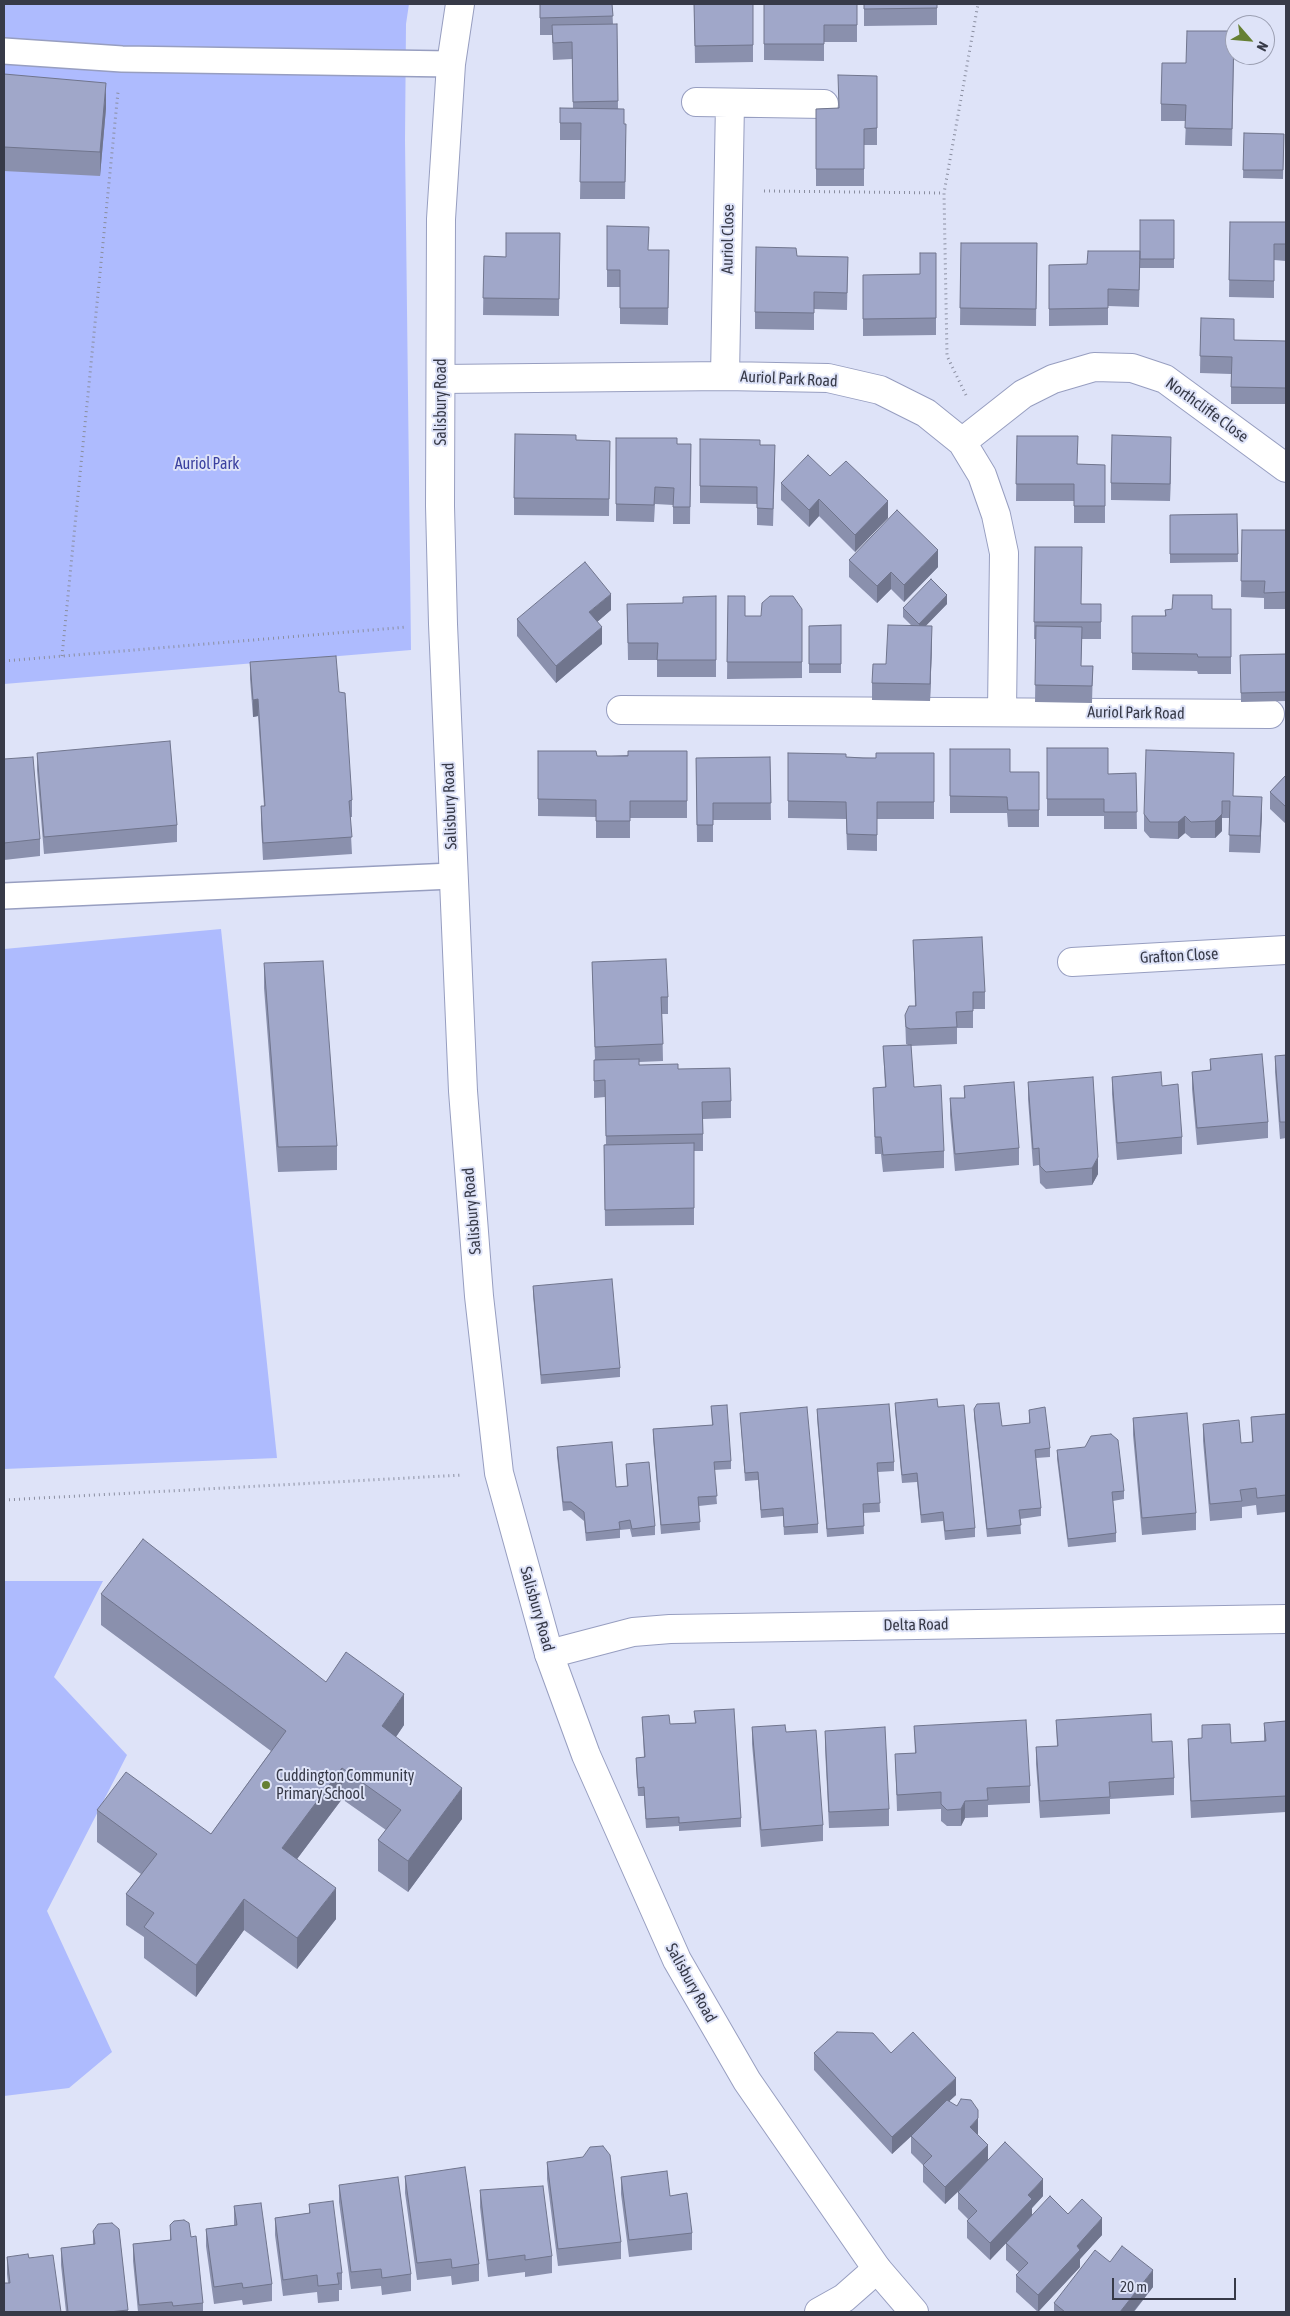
<!DOCTYPE html>
<html>
<head>
<meta charset="utf-8">
<style>
  body { margin:0 }
  #map { position:relative; width:1290px; height:2316px; overflow:hidden; background:#dee3f8; font-family:"Asap Condensed",sans-serif }
  canvas { display:block }
  .frame { position:absolute; inset:0; border:5px solid #373a48; pointer-events:none }
  .north { position:absolute; left:1225px; top:15px; width:50px; height:50px; box-sizing:border-box; background:#dee3f8; border:1px solid #9b9fb2; border-radius:50%; rotate:117deg; font-size:14px; font-weight:700; line-height:20px; text-align:center; color:#373a48 }
  .north::after { content:''; display:block; margin:auto; width:18px; height:22px; background:#668034; clip-path:polygon(50% 0,100% 100%,50% 72%,0 100%) }
  .scale { position:absolute; left:1112px; top:2278px; width:124px; height:22px; box-sizing:border-box; border:2px solid #373a48; border-top:0; padding-left:6px; font-size:15px; line-height:18px; white-space:nowrap; color:#373a48; -webkit-text-stroke:4px #dee3f8; paint-order:stroke }
</style>
</head>
<body>
<div id="map">
<canvas width="1290" height="2316"></canvas>
<div class="frame"></div>
<div class="north">N</div>
<div class="scale">20 m</div>
</div>
<script>
const c = document.querySelector('canvas').getContext('2d');
c.lineJoin = 'round';
function fillPath(path, color) {
  c.fillStyle = color;
  c.fill(path, 'evenodd');
}
function toPath(rows) {
  const path = new Path2D();
  for (const r of rows) {
    path.moveTo(r[0], r[1]);
    for (let i = 2; i < r.length; i += 2) path.lineTo(r[i], r[i + 1]);
  }
  return path;
}
function strokePath(path, color, width, dash) {
  c.strokeStyle = color;
  c.lineWidth = width;
  c.lineCap = dash ? 'butt' : 'round';
  c.setLineDash(dash || []);
  c.stroke(path);
}
function drawText(font, color, halo, rows, align = 'center') {
  c.font = font + ' "Asap Condensed",sans-serif';
  c.lineWidth = 4;
  c.setLineDash([]);
  c.textBaseline = 'middle';
  c.strokeStyle = halo;
  c.fillStyle = color;
  for (const [text, x, y, turn = 0] of rows) {
    c.save();
    c.translate(x, y);
    c.rotate((+turn || 0) * Math.PI / 180);
    c.textAlign = isNaN(turn) ? turn : align;
    if (halo) c.strokeText(text, 0, 0);
    c.fillText(text, 0, 0);
    c.restore();
  }
}
fillPath(toPath([
  [4,4,409,4,406,24,405,140,411,650,4,684],
  [221,929,277,1458,4,1469,4,949],
  [4,1581,103,1581,54,1677,127,1755,47,1911,112,2052,69,2088,4,2096]
]), '#aebbfe');
const service = toPath([
  [4,51,122,59,451,64],
  [4,896,452,876]
]);
const minor = toPath([
  [696,102,824,104],
  [725,376,730,103],
  [441,379,725,376,828,378,880,390,926,413,962,442,982,475,996,515,1004,553,1002,711],
  [962,442,1023,394,1053,379,1094,367,1132,368,1165,379,1286,468],
  [621,710,1270,714],
  [1072,962,1286,950],
  [549,1654,633,1632,670,1629,1286,1619],
  [819,2312,844,2298,877,2269]
]);
const tertiary = toPath([
  [460,4,451,64,441,219,440,506,443,624,463,1091,479,1296,499,1473,549,1654,586,1755,677,1960,747,2081,877,2269,914,2312]
]);
strokePath(service, '#979ec0', 28);
strokePath(minor, '#979ec0', 30);
strokePath(tertiary, '#979ec0', 30);
strokePath(toPath([
  [764,191,944,193],
  [966,395,947,356,944,193,978,4],
  [62,656,118,92],
  [4,661,407,627],
  [4,1500,462,1475]
]), '#8a8ea0', 3, [1, 4]);
strokePath(service, '#fff', 25);
strokePath(minor, '#fff', 28);
strokePath(tertiary, '#fff', 28);
fillPath(toPath([
  [540,4,612,4,613,24,617,24,618,108,624,124,626,141,625,199,580,199,581,140,560,140,560,108,573,108,572,59,553,60,552,35,540,35],
  [694,4,753,4,753,62,695,63],
  [764,4,857,4,857,42,824,42,824,61,764,60],
  [864,4,937,4,937,25,864,26],
  [1234,48,1232,146,1185,145,1186,121,1161,121,1161,104,1186,63],
  [4,74,106,108,100,176,4,171],
  [877,76,877,145,864,145,864,186,816,186,816,109,838,108],
  [1244,133,1284,134,1283,179,1243,178],
  [1174,220,1174,268,1140,268,1139,307,1108,306,1108,325,1049,326,1049,265,1087,264,1140,251],
  [1230,222,1286,222,1286,261,1274,260,1274,298,1229,297],
  [607,226,648,250,669,250,668,325,620,324,620,287,607,287],
  [560,233,559,316,483,315,484,256,506,257],
  [961,243,1037,243,1036,326,960,325],
  [936,253,936,335,863,336,863,275,920,274],
  [797,256,848,257,847,310,814,309,814,330,755,329,755,312],
  [1201,318,1234,340,1286,341,1286,404,1231,404,1231,374,1200,373],
  [1017,436,1078,464,1105,465,1105,523,1074,523,1074,501,1016,501],
  [616,438,677,444,691,444,690,524,673,524,673,505,655,504,654,522,616,521],
  [576,440,610,441,609,516,514,515,514,498],
  [760,445,775,462,773,526,757,525,757,504,700,503,700,486],
  [1171,454,1170,501,1111,500,1111,483],
  [830,476,888,518,855,552,819,516,809,527,781,500,781,483],
  [1237,514,1238,562,1170,563,1170,515],
  [1242,530,1286,530,1286,609,1264,609,1264,598,1241,597],
  [1035,547,1081,604,1101,604,1101,639,1082,639,1081,666,1093,666,1092,703,1035,702,1036,639,1034,639],
  [849,560,938,567,904,602,891,589,877,603,849,577],
  [716,596,716,677,657,677,657,660,628,660,627,604,683,603],
  [728,596,745,616,761,616,802,609,802,678,727,679],
  [947,604,925,626,932,643,930,701,872,700,872,683,886,664,912,626,903,617,903,608],
  [1212,609,1231,609,1231,674,1198,674,1197,671,1132,670,1132,616,1165,616,1165,610],
  [611,610,597,622,602,644,556,683,517,636,517,619],
  [841,625,841,673,809,673,809,626],
  [1286,654,1286,701,1241,702,1240,655],
  [250,662,339,692,352,800,352,817,350,817,352,854,263,860,261,823,261,806,264,806,258,716,253,717,250,679],
  [1047,748,1108,774,1136,773,1137,829,1104,829,1104,816,1047,816],
  [950,749,1010,772,1039,772,1039,827,1008,827,1007,813,950,813],
  [538,751,597,756,611,756,687,751,687,818,630,818,630,838,596,838,596,817,538,816],
  [37,753,177,825,177,842,44,854,37,770],
  [788,753,846,757,876,758,934,753,934,819,877,819,877,851,847,850,846,819,788,818],
  [770,757,771,820,713,820,713,842,697,842,696,758],
  [4,759,40,839,40,856,4,860],
  [1234,770,1233,796,1262,813,1260,853,1229,852,1230,818,1222,818,1222,831,1215,838,1191,838,1185,833,1178,839,1150,838,1144,831,1144,814],
  [1286,775,1286,824,1270,809,1270,792],
  [913,940,985,992,985,1009,973,1009,973,1028,957,1028,957,1044,911,1046,914,1087,944,1151,944,1168,883,1172,881,1154,875,1154,873,1088,885,1087,883,1046,908,1045,906,1044,905,1015,915,1006],
  [592,962,668,997,668,1014,662,1014,663,1061,639,1062,639,1065,678,1069,731,1101,731,1118,703,1119,703,1151,694,1151,694,1225,605,1226,604,1145,606,1144,605,1097,594,1098,594,1060,595,1060],
  [264,963,337,1146,337,1170,278,1172,264,988],
  [1286,1055,1286,1138,1280,1139,1275,1072,1275,1056],
  [1210,1059,1268,1122,1268,1138,1197,1145,1192,1089,1192,1072,1210,1070],
  [1112,1077,1162,1086,1182,1137,1182,1154,1117,1160,1112,1094],
  [1028,1082,1098,1174,1092,1185,1046,1189,1040,1183,1039,1165,1033,1166,1028,1099],
  [964,1086,1019,1148,1019,1165,955,1171,950,1115,950,1098,964,1098],
  [533,1286,620,1368,620,1377,541,1384,533,1295],
  [895,1403,938,1407,975,1528,975,1537,945,1540,943,1521,921,1523,917,1482,902,1483,895,1411],
  [711,1406,731,1461,731,1469,714,1470,717,1504,699,1506,700,1530,661,1534,653,1438,653,1429,712,1425],
  [817,1409,894,1462,894,1471,878,1472,880,1512,863,1513,864,1534,827,1537,817,1418],
  [974,1409,1002,1426,1029,1424,1029,1410,1050,1448,1050,1457,1036,1458,1041,1508,1041,1516,1020,1519,1021,1534,987,1537,974,1417],
  [740,1413,818,1524,818,1533,784,1535,783,1516,761,1518,758,1480,745,1481],
  [1286,1414,1286,1512,1257,1515,1256,1505,1242,1507,1242,1518,1210,1521,1203,1441,1203,1424,1241,1443,1252,1442,1251,1417],
  [1133,1418,1196,1513,1196,1530,1142,1535,1133,1435],
  [557,1447,616,1487,627,1486,626,1464,655,1526,655,1535,632,1537,630,1529,620,1530,620,1538,586,1541,584,1521,571,1510,563,1511,557,1456],
  [1057,1450,1124,1491,1124,1499,1113,1501,1116,1533,1116,1542,1068,1547,1057,1459],
  [101,1594,326,1682,404,1725,396,1737,462,1819,408,1892,378,1871,378,1840,386,1830,342,1799,297,1859,336,1919,297,1969,244,1930,196,1997,144,1958,144,1937,126,1925,126,1894,141,1874,97,1842,97,1810,211,1834,271,1751,101,1625],
  [694,1711,741,1818,741,1827,679,1831,679,1826,646,1828,644,1796,638,1796,636,1767,636,1758,644,1757,642,1717,670,1724,695,1723],
  [1056,1720,1152,1742,1174,1778,1174,1795,1110,1799,1110,1814,1040,1818,1036,1764,1036,1747,1057,1746],
  [1286,1721,1286,1812,1191,1818,1188,1756,1188,1739,1202,1738,1202,1725,1231,1743,1264,1741,1264,1723],
  [914,1726,1030,1786,1030,1803,988,1805,988,1817,965,1818,961,1826,947,1826,941,1821,941,1809,897,1811,895,1754,915,1753],
  [752,1727,786,1732,823,1825,823,1841,761,1847,752,1744],
  [825,1731,889,1809,889,1826,829,1828,825,1748],
  [814,2053,891,2053,956,2095,949,2101,978,2135,988,2160,1043,2196,1032,2208,1032,2216,990,2260,967,2238,967,2221,968,2219,958,2209,958,2192,959,2191,945,2204,923,2182,923,2165,911,2153,911,2136,892,2154,814,2070],
  [547,2162,621,2242,621,2259,558,2266,547,2179],
  [405,2176,479,2264,479,2281,452,2285,451,2276,417,2280,405,2193],
  [621,2177,692,2233,692,2250,629,2257,621,2194],
  [339,2185,411,2274,411,2291,382,2295,381,2286,351,2289,339,2202],
  [480,2190,552,2256,552,2273,525,2277,525,2272,488,2277,480,2207],
  [309,2204,342,2273,342,2290,339,2290,339,2301,318,2303,317,2292,283,2296,275,2235,275,2218,309,2213],
  [234,2206,272,2284,272,2301,243,2305,242,2300,214,2304,206,2246,206,2229,234,2225],
  [1068,2214,1102,2235,1080,2259,1080,2267,1038,2312,1016,2292,1016,2275,1019,2272,1006,2260,1006,2243],
  [170,2225,191,2237,203,2303,203,2312,138,2312,133,2261,133,2244,170,2240],
  [119,2229,128,2312,66,2312,61,2265,61,2248,93,2244,93,2231],
  [7,2257,29,2258,61,2312,8,2283,7,2274],
  [1110,2262,1153,2287,1134,2312,1054,2312,1054,2303]
]), '#8a90ad');
fillPath(toPath([
  [106,83,106,108,100,176,100,152],
  [1171,437,1171,454,1170,501,1170,484],
  [819,499,819,516,809,527,809,510],
  [888,501,888,518,855,552,855,535],
  [938,550,938,567,904,602,904,585],
  [891,572,891,589,877,603,877,586],
  [611,594,611,610,589,629,589,612],
  [947,595,947,604,919,633,919,624],
  [932,626,932,643,930,701,930,684],
  [602,627,602,644,556,683,556,666],
  [258,699,258,716,253,717,253,700],
  [1262,797,1262,813,1260,853,1260,836],
  [1222,801,1222,831,1215,838,1215,821],
  [1185,816,1185,833,1178,839,1178,822],
  [1098,1157,1098,1174,1092,1185,1092,1168],
  [404,1694,404,1725,382,1757,382,1726],
  [342,1768,342,1799,282,1879,282,1848],
  [462,1788,462,1819,408,1892,408,1861],
  [965,1801,965,1818,961,1826,961,1809],
  [336,1888,336,1919,297,1969,297,1938],
  [244,1899,244,1930,196,1997,196,1965],
  [956,2078,956,2095,892,2154,892,2137],
  [978,2118,978,2135,970,2127],
  [988,2145,988,2162,945,2204,945,2187],
  [1043,2179,1043,2196,1032,2208,1032,2216,990,2260,990,2243,1028,2195],
  [1102,2218,1102,2235,1080,2259,1080,2267,1038,2312,1038,2295,1077,2246],
  [1153,2270,1153,2287,1133,2312,1120,2312]
]), '#70758d');
const building = toPath([
  [540,4,612,4,613,16,540,18,540,4],
  [694,4,753,4,753,45,695,46,694,4],
  [764,4,857,4,857,25,824,25,824,44,764,44,764,4],
  [864,4,937,4,937,8,864,9,864,4],
  [617,24,618,101,573,102,572,42,553,43,552,25,617,24],
  [1187,31,1234,31,1232,129,1185,128,1186,105,1161,104,1162,63,1186,63,1187,31],
  [4,74,106,83,100,152,4,147,4,74],
  [838,75,877,76,877,128,864,129,864,169,816,169,816,109,839,108,838,75],
  [560,108,624,109,624,124,626,124,625,182,580,182,581,123,560,123,560,108],
  [1244,133,1284,134,1283,170,1243,170,1244,133],
  [1140,220,1174,220,1174,259,1140,259,1140,220],
  [1230,222,1286,222,1286,244,1274,244,1274,281,1229,280,1230,222],
  [607,226,649,227,648,250,669,250,668,308,620,308,620,270,607,270,607,226],
  [506,233,560,233,559,299,483,298,484,256,506,257,506,233],
  [961,243,1037,243,1036,309,960,308,961,243],
  [756,247,796,248,797,256,848,257,847,293,814,292,814,313,755,312,756,247],
  [1088,251,1140,251,1139,290,1108,289,1108,308,1049,309,1049,265,1087,264,1088,251],
  [920,253,936,253,936,318,863,319,863,275,920,274,920,253],
  [1201,318,1234,319,1234,340,1286,341,1286,388,1231,387,1232,357,1200,356,1201,318],
  [515,434,576,435,576,440,610,441,609,499,514,498,515,434],
  [1112,435,1171,437,1170,484,1111,483,1112,435],
  [1017,436,1078,436,1077,464,1105,465,1105,506,1074,506,1074,484,1016,484,1017,436],
  [616,438,677,438,677,444,691,444,690,507,673,507,674,488,655,487,654,505,616,504,616,438],
  [700,439,760,440,760,445,775,445,773,509,757,508,757,487,700,486,700,439],
  [808,455,830,476,846,461,888,501,855,535,819,499,809,510,781,483,808,455],
  [897,510,938,550,904,585,891,572,877,586,849,560,897,510],
  [1237,514,1238,554,1170,554,1170,515,1237,514],
  [1242,530,1286,530,1286,592,1264,593,1265,581,1241,581,1242,530],
  [1035,547,1082,547,1081,604,1101,604,1101,622,1034,622,1035,547],
  [585,562,611,594,589,612,602,627,556,666,517,619,585,562],
  [931,579,947,595,919,624,903,608,931,579],
  [1173,595,1212,595,1212,609,1231,609,1231,657,1198,657,1197,654,1132,653,1132,616,1166,616,1165,610,1172,609,1173,595],
  [716,596,716,660,657,660,658,643,628,643,627,604,683,603,683,597,716,596],
  [728,596,745,596,745,616,761,616,762,603,770,596,793,596,802,609,802,662,727,662,728,596],
  [841,625,841,664,809,664,809,626,841,625],
  [888,625,932,626,930,684,872,683,873,664,886,664,888,625],
  [1036,626,1082,627,1081,666,1093,666,1092,686,1035,685,1036,626],
  [1286,654,1286,692,1241,693,1240,655,1286,654],
  [336,656,339,692,345,693,352,800,349,801,352,837,263,843,261,806,265,806,258,699,253,700,250,662,336,656],
  [170,741,177,825,44,837,37,753,170,741],
  [1047,748,1108,748,1108,774,1136,773,1137,812,1104,812,1104,799,1047,799,1047,748],
  [950,749,1010,749,1010,772,1039,772,1039,810,1008,810,1007,797,950,796,950,749],
  [1146,750,1234,753,1233,796,1262,797,1260,836,1229,835,1230,801,1222,801,1222,814,1215,821,1191,822,1185,816,1178,822,1150,822,1144,814,1146,750],
  [538,751,596,751,597,756,628,756,628,751,687,751,687,801,630,801,630,821,596,821,596,800,538,799,538,751],
  [788,753,846,754,846,757,863,758,876,758,876,753,934,753,934,802,877,802,877,835,847,834,846,802,788,801,788,753],
  [33,757,40,839,4,843,4,759,33,757],
  [770,757,771,803,713,803,713,825,697,825,696,758,770,757],
  [1286,775,1286,807,1270,792,1286,775],
  [982,937,985,992,973,992,973,1011,956,1012,957,1027,910,1029,906,1027,905,1015,909,1006,916,1006,913,940,982,937],
  [666,959,668,997,661,997,663,1044,595,1047,592,962,666,959],
  [323,961,337,1146,278,1147,264,963,323,961],
  [911,1045,914,1087,941,1085,944,1151,883,1155,881,1137,875,1137,873,1088,886,1087,883,1046,911,1045],
  [1262,1054,1268,1122,1197,1128,1192,1072,1211,1070,1210,1059,1262,1054],
  [1286,1055,1286,1122,1280,1122,1275,1056,1286,1055],
  [639,1059,639,1065,678,1064,678,1069,730,1068,731,1101,702,1102,703,1134,606,1136,605,1080,594,1081,594,1060,639,1059],
  [1161,1072,1162,1086,1178,1084,1182,1137,1117,1143,1112,1077,1161,1072],
  [1093,1077,1098,1157,1092,1168,1046,1172,1040,1166,1039,1148,1033,1149,1028,1082,1093,1077],
  [1014,1082,1019,1148,955,1154,950,1098,965,1098,964,1086,1014,1082],
  [694,1143,694,1208,605,1210,604,1145,694,1143],
  [612,1279,620,1368,541,1375,533,1286,612,1279],
  [937,1399,938,1407,964,1405,975,1528,945,1531,943,1512,921,1515,917,1473,902,1475,895,1403,937,1399],
  [999,1403,1002,1426,1030,1423,1029,1410,1045,1407,1050,1448,1035,1450,1041,1508,1019,1510,1021,1525,987,1529,974,1409,977,1404,999,1403],
  [889,1404,894,1462,877,1463,880,1503,863,1504,864,1526,827,1529,817,1409,889,1404],
  [727,1405,731,1461,714,1462,717,1496,698,1497,700,1522,661,1525,653,1429,713,1425,711,1406,727,1405],
  [807,1407,818,1524,784,1527,783,1508,761,1510,758,1472,745,1473,740,1413,807,1407],
  [1187,1413,1196,1513,1142,1518,1133,1418,1187,1413],
  [1286,1414,1286,1495,1257,1498,1256,1488,1240,1490,1242,1501,1210,1504,1203,1424,1239,1420,1241,1443,1253,1442,1251,1417,1286,1414],
  [1111,1434,1118,1440,1124,1491,1112,1492,1116,1533,1068,1539,1057,1450,1085,1447,1091,1436,1111,1434],
  [612,1442,616,1487,628,1486,626,1464,649,1462,655,1526,632,1529,630,1520,619,1522,620,1529,586,1533,584,1512,571,1502,563,1502,557,1447,612,1442],
  [143,1539,326,1682,346,1652,404,1694,382,1726,462,1788,408,1861,378,1840,401,1810,342,1768,282,1848,336,1888,297,1938,244,1899,196,1965,144,1927,154,1913,126,1894,157,1854,97,1810,126,1772,211,1834,286,1731,101,1594,143,1539],
  [734,1709,741,1818,679,1823,679,1817,646,1819,644,1787,638,1788,636,1758,645,1757,642,1717,669,1715,670,1724,696,1723,694,1711,734,1709],
  [1151,1714,1152,1742,1172,1741,1174,1778,1109,1782,1110,1797,1040,1801,1036,1747,1058,1746,1056,1720,1151,1714],
  [1026,1720,1030,1786,987,1788,988,1800,965,1801,961,1809,947,1810,941,1804,941,1792,897,1795,895,1754,916,1753,914,1726,1026,1720],
  [1286,1721,1286,1796,1191,1801,1188,1739,1202,1738,1202,1725,1230,1724,1231,1743,1266,1741,1264,1723,1286,1721],
  [785,1725,786,1732,816,1730,823,1825,761,1830,752,1727,785,1725],
  [885,1727,889,1809,829,1812,825,1731,885,1727],
  [837,2032,873,2033,891,2053,913,2032,956,2078,892,2137,814,2053,837,2032],
  [961,2099,971,2100,978,2110,978,2118,970,2127,988,2145,945,2187,923,2165,932,2156,911,2136,947,2100,957,2106,961,2099],
  [1005,2142,1043,2179,1028,2195,1032,2199,990,2243,967,2221,977,2211,958,2192,1005,2142],
  [603,2146,610,2155,621,2242,558,2249,547,2162,583,2157,590,2147,603,2146],
  [465,2167,479,2264,452,2268,451,2259,417,2263,405,2176,465,2167],
  [667,2171,670,2196,687,2193,692,2233,629,2240,621,2177,667,2171],
  [398,2177,411,2274,382,2278,381,2269,351,2272,339,2185,398,2177],
  [543,2186,552,2256,525,2260,525,2255,488,2260,480,2190,543,2186],
  [1050,2196,1068,2214,1082,2199,1102,2218,1077,2246,1080,2250,1038,2295,1016,2275,1028,2263,1006,2243,1050,2196],
  [333,2201,342,2273,337,2273,339,2284,318,2286,317,2275,283,2280,275,2218,310,2213,309,2204,333,2201],
  [261,2203,272,2284,243,2288,242,2283,214,2287,206,2229,237,2225,234,2206,261,2203],
  [184,2220,189,2223,191,2237,196,2236,203,2303,173,2306,172,2302,139,2305,133,2244,171,2240,170,2225,174,2221,184,2220],
  [112,2223,119,2229,128,2310,109,2312,68,2312,61,2248,95,2244,93,2231,98,2224,112,2223],
  [1122,2246,1153,2270,1120,2312,1065,2312,1054,2303,1095,2250,1110,2262,1122,2246],
  [28,2254,29,2258,53,2255,61,2312,4,2312,4,2283,10,2283,7,2257,28,2254]
]);
fillPath(building, '#a0a7c9');
strokePath(building, '#70758d', 1);
for (const [x, y, r, color] of [
  [266,1785,5,"#668034"]
]) {
  const dot = new Path2D();
  dot.arc(x, y, r, 0, 2 * Math.PI);
  c.fillStyle = color;
  c.fill(dot);
  strokePath(dot, '#dee3f8', 2);
}
drawText('16px', '#373a48', '#dee3f8', [
  ["Auriol Close",728,239,-89],
  ["Auriol Park Road",789,379,3],
  ["Salisbury Road",441,402,-90],
  ["Northcliffe Close",1207,410,36],
  ["Auriol Park Road",1136,713,1],
  ["Salisbury Road",450,806,-92],
  ["Grafton Close",1179,956,-3],
  ["Salisbury Road",472,1211,-95],
  ["Salisbury Road",537,1609,74],
  ["Delta Road",916,1625,-1],
  ["Salisbury Road",691,1983,61]
]);
drawText('16px', '#3b41a0', '#dee3f8', [
  ["Auriol Park",207,464]
]);
drawText('16px', '#373a48', '#dee3f8', [
  ["Cuddington Community",276,1776],
  ["Primary School",276,1794]
], 'left');
</script>
</body>
</html>
